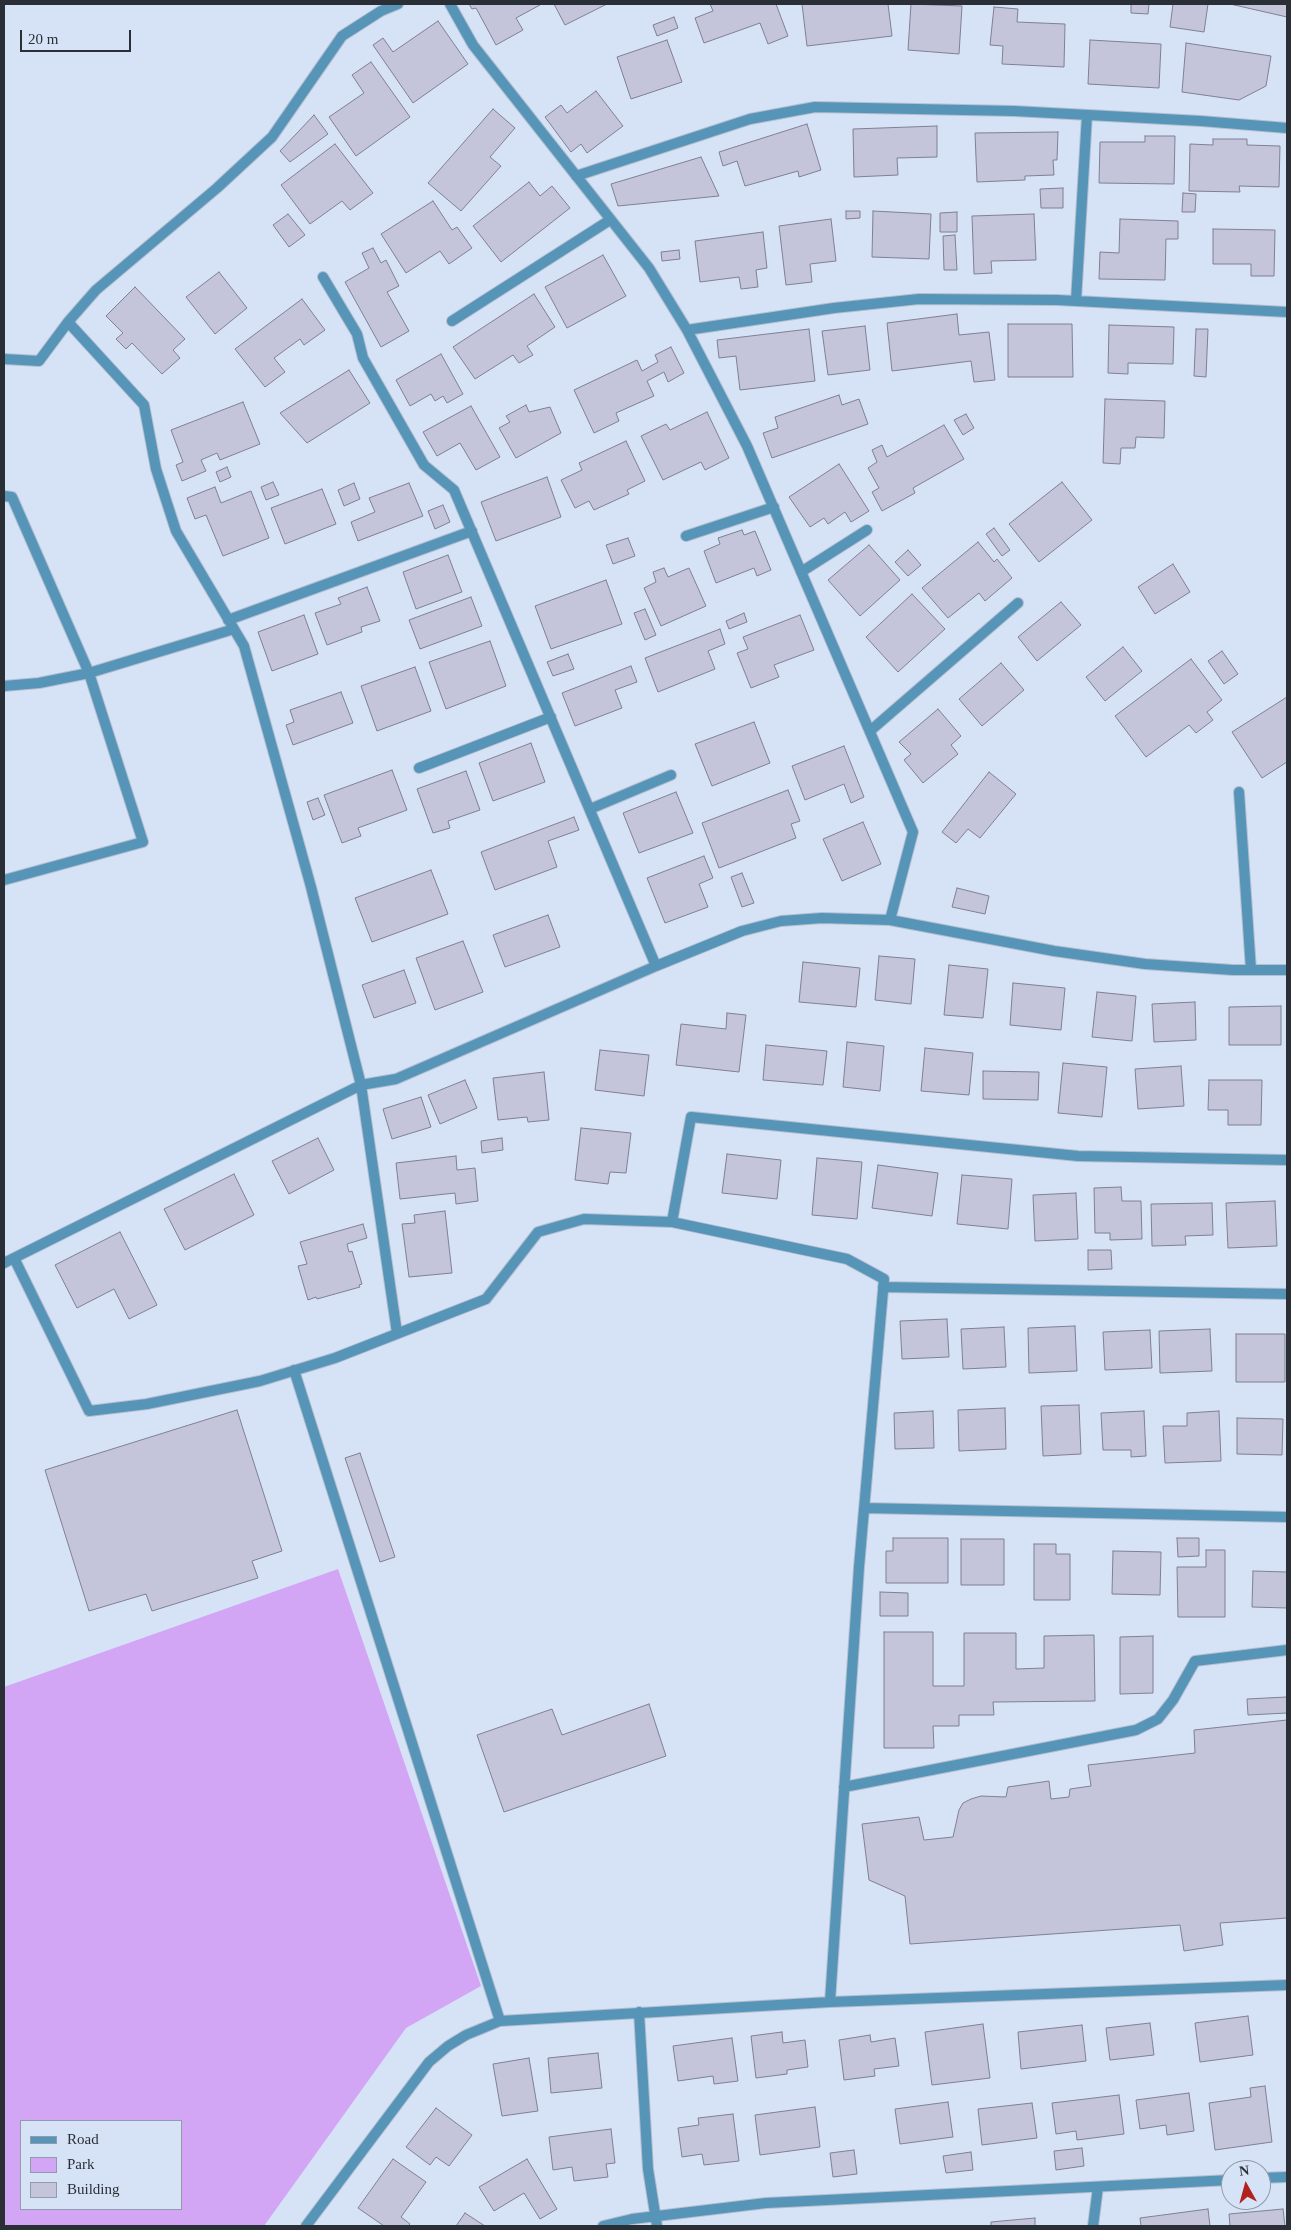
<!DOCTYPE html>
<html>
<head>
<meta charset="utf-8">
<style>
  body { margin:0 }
  #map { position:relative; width:1291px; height:2230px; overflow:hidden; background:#d6e3f6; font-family:"Times New Roman",serif }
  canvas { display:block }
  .frame { position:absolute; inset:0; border:5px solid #2a2f36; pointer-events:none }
  .legend { position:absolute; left:20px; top:2120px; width:162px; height:90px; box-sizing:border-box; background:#d6e3f6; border:1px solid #919ba9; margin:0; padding:6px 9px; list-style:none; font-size:15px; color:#2a2f36 }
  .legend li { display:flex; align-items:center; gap:10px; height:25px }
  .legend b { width:25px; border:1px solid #919ba9 }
  .north { position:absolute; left:1221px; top:2160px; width:50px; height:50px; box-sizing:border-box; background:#d6e3f6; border:1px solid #919ba9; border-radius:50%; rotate:353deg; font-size:14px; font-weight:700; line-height:20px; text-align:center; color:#2a2f36 }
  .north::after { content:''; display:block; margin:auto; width:18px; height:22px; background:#b12120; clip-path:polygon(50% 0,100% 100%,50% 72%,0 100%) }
  .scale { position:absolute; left:20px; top:30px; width:111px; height:22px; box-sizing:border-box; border:2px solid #2a2f36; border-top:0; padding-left:6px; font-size:15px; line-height:18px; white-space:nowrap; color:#2a2f36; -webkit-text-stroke:4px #d6e3f6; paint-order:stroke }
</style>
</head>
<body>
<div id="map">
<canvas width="1291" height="2230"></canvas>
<div class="frame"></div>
<ul class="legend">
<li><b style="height:6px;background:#5695b7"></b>Road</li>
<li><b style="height:14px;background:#d3a5f5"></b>Park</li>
<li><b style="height:14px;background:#c4c4da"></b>Building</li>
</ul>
<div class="north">N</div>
<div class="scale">20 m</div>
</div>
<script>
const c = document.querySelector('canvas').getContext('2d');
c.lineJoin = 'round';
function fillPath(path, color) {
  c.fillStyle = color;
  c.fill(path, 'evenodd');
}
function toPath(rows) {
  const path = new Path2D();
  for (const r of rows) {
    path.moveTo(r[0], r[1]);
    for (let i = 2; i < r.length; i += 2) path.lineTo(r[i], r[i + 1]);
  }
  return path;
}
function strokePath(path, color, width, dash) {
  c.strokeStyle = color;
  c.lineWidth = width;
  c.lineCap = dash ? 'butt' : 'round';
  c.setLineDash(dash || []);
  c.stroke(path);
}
fillPath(toPath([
  [338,1569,481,1986,406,2028,264,2226,4,2226,4,1687],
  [21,2121,181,2121,181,2209,21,2209]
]), '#d3a5f5');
const building = toPath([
  [469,4,540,4,540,5,516,18,523,30,496,45,476,8,472,9,469,4],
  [554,4,607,4,565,25,554,4],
  [710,4,776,4,788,36,768,44,760,23,704,43,695,18,713,11,710,4],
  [802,4,888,4,892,36,807,46,802,4],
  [911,4,962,6,959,54,908,50,911,4],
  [1131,4,1149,4,1148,14,1131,13,1131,4],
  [1173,4,1208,4,1204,32,1170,27,1173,4],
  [1230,4,1287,4,1287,17,1230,4],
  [994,7,1018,9,1017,22,1065,24,1064,67,1002,64,1003,46,990,45,994,7],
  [674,17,678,28,657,36,653,25,674,17],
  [438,21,468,64,413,103,373,45,383,38,393,52,438,21],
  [667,40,682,82,631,99,617,57,667,40],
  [1090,40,1161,44,1159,88,1088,84,1090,40],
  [1186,43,1271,56,1266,86,1239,100,1182,92,1186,43],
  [371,62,410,117,356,156,329,117,364,93,352,75,371,62],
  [596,91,623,126,587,153,581,144,571,152,545,117,561,105,567,113,596,91],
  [493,109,515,128,490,157,501,166,461,211,428,183,493,109],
  [314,115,328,134,290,162,280,151,314,115],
  [807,124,821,170,799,177,798,171,745,186,737,161,723,166,719,152,807,124],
  [937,126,937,157,897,158,898,175,854,177,853,129,937,126],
  [1058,132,1057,160,1053,160,1054,175,1025,176,1025,180,977,182,975,133,1058,132],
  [1145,136,1175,136,1174,184,1099,183,1100,142,1145,142,1145,136],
  [1213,139,1247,139,1247,145,1280,146,1279,187,1239,186,1240,192,1189,191,1190,144,1213,145,1213,139],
  [335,144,373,193,350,210,342,201,310,224,281,185,335,144],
  [701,157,719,196,618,206,611,184,701,157],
  [529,182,540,196,552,186,570,208,501,262,473,226,529,182],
  [1063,188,1063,208,1041,208,1040,189,1063,188],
  [1183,193,1196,194,1195,212,1182,212,1183,193],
  [433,201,452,230,457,227,472,248,449,264,440,251,406,273,381,234,433,201],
  [846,211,860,211,860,218,846,219,846,211],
  [873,211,931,214,929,259,872,257,873,211],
  [957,212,957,232,940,232,940,213,957,212],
  [288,214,305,235,289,247,273,225,288,214],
  [1034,214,1036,260,991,261,992,273,974,274,972,216,1034,214],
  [831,219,836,261,810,264,812,282,786,285,779,226,831,219],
  [1120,219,1178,221,1178,239,1166,239,1165,280,1099,279,1100,252,1119,253,1120,219],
  [1213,229,1275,230,1274,276,1251,276,1251,264,1213,264,1213,229],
  [763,232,767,268,756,270,758,287,741,289,739,277,700,282,695,241,763,232],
  [955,235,957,270,944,270,943,236,955,235],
  [373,248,381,263,386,260,399,286,387,292,409,331,381,347,345,282,369,268,362,253,373,248],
  [679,250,680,259,662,261,661,252,679,250],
  [603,255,626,296,567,328,545,287,603,255],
  [219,272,247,308,215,334,186,297,219,272],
  [135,287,185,339,173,350,180,358,162,374,132,343,126,349,116,339,123,333,106,316,135,287],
  [534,294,555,327,527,346,533,355,519,363,513,355,475,379,453,347,534,294],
  [302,299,325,330,304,345,300,339,274,358,285,372,265,387,235,349,302,299],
  [957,314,959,335,989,332,995,380,974,382,971,361,892,371,887,323,957,314],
  [1008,324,1072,324,1073,377,1008,377,1008,324],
  [1109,325,1174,327,1173,364,1128,363,1128,374,1108,373,1109,325],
  [865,326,870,370,828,375,822,331,865,326],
  [809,329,815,381,740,390,736,356,719,358,717,340,809,329],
  [1196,329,1208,329,1206,377,1194,376,1196,329],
  [671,347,684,373,668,382,664,372,647,381,654,396,616,413,619,421,594,433,574,390,637,360,642,371,658,362,655,355,671,347],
  [441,354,463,394,447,403,443,396,435,401,431,394,410,406,396,380,441,354],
  [349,370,370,403,307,443,280,413,349,370],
  [839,395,842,405,859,399,868,424,772,458,763,433,778,428,775,417,839,395],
  [1105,399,1165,401,1164,438,1136,437,1135,448,1121,448,1120,464,1103,463,1105,399],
  [243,402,260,444,220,460,217,453,201,460,206,471,182,481,176,465,183,462,171,430,243,402],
  [526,405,529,412,550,407,561,433,516,458,499,428,510,422,506,416,526,405],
  [471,406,500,457,476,470,460,443,437,456,423,432,471,406],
  [707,412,729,458,705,470,701,462,663,480,641,436,666,424,670,430,707,412],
  [966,414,974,428,963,435,954,420,966,414],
  [944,425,964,459,913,488,915,493,882,511,872,492,879,488,868,468,877,462,872,450,882,445,887,457,944,425],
  [626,441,645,481,627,490,629,494,594,510,589,501,575,508,561,480,582,470,579,463,626,441],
  [839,464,869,511,851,522,845,512,828,524,824,518,810,527,789,497,839,464],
  [227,467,231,477,220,482,216,472,227,467],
  [547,477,561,517,496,541,481,502,547,477],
  [273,482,279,495,266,500,261,487,273,482],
  [1062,482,1092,520,1039,562,1009,524,1062,482],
  [354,483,360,499,344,506,338,490,354,483],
  [409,483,423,516,358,541,351,522,375,512,369,498,409,483],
  [215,487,221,503,251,491,269,538,223,556,206,515,195,519,187,498,215,487],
  [322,489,336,524,285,544,271,508,322,489],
  [443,505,450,522,435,529,428,511,443,505],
  [994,528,1010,550,1002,556,986,534,994,528],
  [742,530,744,535,755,531,771,570,757,576,754,568,716,583,704,551,720,544,718,538,742,530],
  [628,538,635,556,613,564,606,545,628,538],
  [978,542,994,562,997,559,1012,578,985,601,979,593,948,618,922,588,978,542],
  [869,545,900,580,860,616,828,580,869,545],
  [908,550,921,565,908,576,895,562,908,550],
  [448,555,462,592,416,609,403,572,448,555],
  [1173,564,1190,592,1155,614,1138,587,1173,564],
  [664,568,668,577,689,568,706,606,661,626,644,588,656,582,653,572,664,568],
  [606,580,622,624,551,649,535,606,606,580],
  [367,587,380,621,361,627,362,632,327,645,315,613,341,604,338,598,367,587],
  [912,594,945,629,898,672,866,637,912,594],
  [471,597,482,626,420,649,409,620,471,597],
  [1061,602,1081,625,1037,661,1018,637,1061,602],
  [645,609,656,635,645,640,634,613,645,609],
  [744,613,747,622,729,629,726,621,744,613],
  [304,615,318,654,272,671,258,632,304,615],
  [800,615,814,650,774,665,779,677,751,688,737,653,748,649,743,637,800,615],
  [720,629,725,644,708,651,715,669,658,692,645,658,720,629],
  [490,641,506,686,446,709,429,662,490,641],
  [1123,647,1142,671,1105,701,1086,677,1123,647],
  [1222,651,1238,674,1224,684,1208,661,1222,651],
  [568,654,574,669,553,676,547,662,568,654],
  [1191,659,1222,700,1207,712,1213,720,1196,733,1189,725,1146,757,1115,716,1191,659],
  [1001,663,1024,690,982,726,959,699,1001,663],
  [631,666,637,682,615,690,622,708,575,726,562,693,631,666],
  [415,667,431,711,377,731,361,686,415,667],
  [341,692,353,723,293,745,286,725,294,722,290,710,341,692],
  [1287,697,1287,762,1262,778,1232,732,1287,697],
  [938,709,961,736,951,745,958,754,923,783,904,760,911,754,899,742,938,709],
  [754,722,770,763,712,786,695,744,754,722],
  [531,743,545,782,493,801,479,763,531,743],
  [844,746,864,797,851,803,844,784,805,800,792,766,844,746],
  [392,770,407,810,358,828,361,836,342,843,324,795,392,770],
  [466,771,480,810,448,821,450,828,433,833,417,789,466,771],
  [989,772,1016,794,980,838,968,829,956,843,942,832,989,772],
  [788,790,800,821,791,824,796,838,719,868,702,823,788,790],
  [676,792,693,833,639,853,623,813,676,792],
  [318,798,325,815,313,820,307,802,318,798],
  [574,817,579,830,548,841,557,867,495,890,481,852,574,817],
  [863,822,881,864,842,881,823,839,863,822],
  [704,856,713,878,699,884,708,907,665,923,647,878,704,856],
  [431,870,448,914,372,942,355,898,431,870],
  [742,873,754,903,742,907,731,877,742,873],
  [957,888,989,896,985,914,952,907,957,888],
  [548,915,560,947,505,967,493,935,548,915],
  [463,941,483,992,435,1010,416,958,463,941],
  [879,956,915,959,911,1004,875,1000,879,956],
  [803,962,860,968,856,1007,799,1002,803,962],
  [949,965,988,969,983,1018,944,1015,949,965],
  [404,970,416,1003,374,1018,362,985,404,970],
  [1013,983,1065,988,1061,1030,1010,1025,1013,983],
  [1097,992,1136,996,1132,1041,1092,1037,1097,992],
  [1195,1002,1196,1040,1154,1042,1152,1004,1195,1002],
  [1281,1006,1281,1045,1229,1045,1229,1007,1281,1006],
  [727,1013,746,1015,739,1072,676,1065,681,1024,726,1029,727,1013],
  [847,1042,884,1046,880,1091,843,1087,847,1042],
  [766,1045,827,1051,823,1085,763,1080,766,1045],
  [925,1048,973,1053,969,1095,921,1091,925,1048],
  [600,1050,649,1055,644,1096,595,1090,600,1050],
  [1063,1063,1107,1067,1102,1117,1058,1113,1063,1063],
  [1181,1066,1184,1106,1138,1109,1135,1069,1181,1066],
  [983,1071,1039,1072,1038,1100,983,1099,983,1071],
  [544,1072,549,1120,528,1122,527,1117,498,1120,493,1078,544,1072],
  [465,1080,477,1108,440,1124,428,1095,465,1080],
  [1209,1080,1262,1080,1261,1125,1228,1125,1228,1110,1208,1110,1209,1080],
  [421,1097,431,1127,392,1139,383,1109,421,1097],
  [581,1128,631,1133,626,1173,610,1172,608,1184,575,1180,581,1128],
  [318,1138,334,1170,289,1194,272,1161,318,1138],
  [502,1138,503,1150,482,1153,481,1141,502,1138],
  [727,1154,781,1160,777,1199,722,1193,727,1154],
  [456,1156,457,1170,475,1168,478,1201,456,1204,455,1193,400,1199,396,1163,456,1156],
  [817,1158,862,1162,857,1219,812,1215,817,1158],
  [878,1165,938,1173,932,1216,872,1208,878,1165],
  [234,1174,254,1215,185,1250,164,1209,234,1174],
  [962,1175,1012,1179,1008,1229,957,1224,962,1175],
  [1121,1187,1122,1201,1141,1201,1142,1239,1110,1240,1110,1233,1095,1233,1094,1188,1121,1187],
  [1076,1193,1078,1239,1035,1241,1033,1195,1076,1193],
  [1275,1201,1277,1246,1228,1248,1226,1203,1275,1201],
  [1212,1203,1213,1235,1185,1236,1186,1245,1152,1246,1151,1204,1212,1203],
  [445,1211,452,1273,409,1277,402,1224,415,1223,414,1215,445,1211],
  [363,1224,367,1238,347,1244,349,1252,352,1251,362,1284,359,1285,360,1287,317,1299,316,1297,308,1300,298,1266,307,1264,300,1242,363,1224],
  [120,1232,157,1305,129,1319,114,1289,77,1308,55,1265,120,1232],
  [1088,1250,1111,1250,1112,1269,1088,1270,1088,1250],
  [947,1319,949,1357,902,1359,900,1321,947,1319],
  [1075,1326,1077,1371,1029,1373,1028,1328,1075,1326],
  [1004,1327,1006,1367,963,1369,961,1329,1004,1327],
  [1210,1329,1212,1371,1160,1373,1159,1331,1210,1329],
  [1150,1330,1152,1368,1105,1370,1103,1332,1150,1330],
  [1236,1334,1285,1334,1285,1382,1236,1382,1236,1334],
  [1079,1405,1081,1454,1043,1456,1041,1406,1079,1405],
  [1005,1408,1006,1449,959,1451,958,1410,1005,1408],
  [237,1410,282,1551,252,1561,258,1578,152,1611,146,1594,89,1611,45,1470,237,1410],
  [933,1411,934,1448,895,1449,894,1413,933,1411],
  [1144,1411,1146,1456,1131,1457,1131,1450,1103,1450,1101,1413,1144,1411],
  [1219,1411,1221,1461,1165,1463,1163,1426,1187,1426,1187,1413,1219,1411],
  [1237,1418,1283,1419,1282,1455,1237,1454,1237,1418],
  [360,1453,395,1557,380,1562,345,1458,360,1453],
  [893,1538,948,1538,948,1583,886,1583,886,1551,893,1551,893,1538],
  [1177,1538,1199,1538,1199,1556,1178,1557,1177,1538],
  [961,1539,1004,1539,1004,1585,961,1585,961,1539],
  [1034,1544,1056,1544,1056,1554,1070,1554,1070,1600,1034,1600,1034,1544],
  [1206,1550,1225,1550,1225,1617,1178,1617,1177,1567,1206,1567,1206,1550],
  [1113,1551,1161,1552,1160,1595,1112,1594,1113,1551],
  [1253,1571,1287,1572,1287,1608,1252,1607,1253,1571],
  [880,1592,908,1593,908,1616,880,1616,880,1592],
  [884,1632,933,1632,933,1686,964,1686,964,1633,1016,1633,1016,1669,1044,1668,1044,1636,1094,1635,1095,1701,993,1702,994,1715,959,1715,959,1726,933,1726,934,1748,884,1748,884,1632],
  [1153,1636,1153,1693,1120,1694,1120,1637,1153,1636],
  [1287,1697,1287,1713,1248,1715,1247,1699,1287,1697],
  [649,1704,666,1756,504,1812,477,1735,552,1709,562,1735,649,1704],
  [1287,1720,1287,1918,1220,1923,1223,1945,1184,1951,1180,1925,910,1944,905,1896,869,1880,862,1824,919,1817,924,1840,953,1837,959,1810,963,1803,971,1799,981,1796,1006,1797,1008,1787,1049,1781,1051,1799,1069,1797,1070,1789,1091,1786,1088,1765,1195,1753,1194,1730,1287,1720],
  [1248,2016,1253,2055,1200,2062,1195,2023,1248,2016],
  [1150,2023,1154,2055,1110,2060,1106,2028,1150,2023],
  [983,2024,990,2078,932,2085,925,2032,983,2024],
  [1082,2025,1086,2061,1021,2069,1018,2032,1082,2025],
  [782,2032,783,2043,805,2040,808,2067,787,2070,787,2074,756,2078,751,2036,782,2032],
  [870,2035,871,2042,895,2038,899,2066,874,2069,875,2076,844,2080,839,2040,870,2035],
  [732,2038,738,2081,714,2084,713,2076,678,2081,673,2046,732,2038],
  [598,2053,602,2088,551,2093,548,2058,598,2053],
  [529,2058,538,2111,502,2116,493,2064,529,2058],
  [1265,2086,1272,2142,1215,2150,1209,2103,1251,2097,1250,2088,1265,2086],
  [1189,2093,1194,2131,1167,2135,1166,2125,1140,2129,1136,2100,1189,2093],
  [1119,2095,1124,2134,1077,2140,1076,2131,1056,2134,1052,2103,1119,2095],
  [948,2102,953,2137,900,2144,895,2109,948,2102],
  [1032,2103,1037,2138,982,2145,978,2109,1032,2103],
  [815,2107,820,2147,760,2155,755,2115,815,2107],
  [436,2108,472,2135,449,2166,436,2157,430,2165,406,2147,436,2108],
  [733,2114,739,2161,704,2165,702,2154,682,2157,678,2128,699,2125,698,2118,733,2114],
  [611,2129,615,2163,606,2164,608,2177,574,2181,572,2167,553,2170,549,2137,611,2129],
  [1082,2148,1084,2166,1056,2170,1054,2151,1082,2148],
  [854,2150,857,2174,833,2177,830,2153,854,2150],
  [971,2152,973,2170,946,2173,943,2156,971,2152],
  [393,2159,426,2182,401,2217,410,2224,408,2226,384,2226,358,2208,393,2159],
  [527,2159,557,2209,540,2219,524,2193,494,2211,479,2187,527,2159],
  [1208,2209,1210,2226,1141,2226,1140,2218,1208,2209],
  [1283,2209,1285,2226,1230,2226,1229,2214,1283,2209],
  [465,2213,485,2226,456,2226,465,2213],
  [1035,2218,1035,2226,991,2226,991,2222,1035,2218]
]);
fillPath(building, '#c4c4da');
strokePath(building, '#7f8093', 1);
const street = toPath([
  [450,4,473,45,649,268,687,330,747,446,913,832,890,920],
  [576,176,750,119,815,107,1014,111,1201,121,1287,128],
  [323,277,357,334,363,358,424,465,454,490,656,966],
  [1076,301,1087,115],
  [452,321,610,220],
  [68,322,144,405,156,469,176,531,244,646,311,887,361,1085,397,1333],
  [687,330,834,308,919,299,1057,300,1287,312],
  [4,359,39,361,68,322,96,290,217,188,272,137,342,36,381,11,398,4],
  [4,496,12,497,89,673,143,842,4,880],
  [686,536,774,507],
  [801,572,867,530],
  [228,620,472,531],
  [4,686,39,683,89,673,234,629],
  [870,731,1018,603],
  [419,768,551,717],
  [1239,792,1251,970],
  [590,809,671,775],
  [672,1222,691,1117,1078,1156,1287,1160],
  [14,1258,89,1411,147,1404,260,1381,335,1358,486,1299,538,1232,584,1219,672,1222,847,1259,884,1279,859,1567,830,2002],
  [4,1263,361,1085,396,1079,656,966,742,931,781,921,822,918,890,920,1054,951,1145,964,1233,970,1287,970],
  [883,1287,1287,1294],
  [294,1370,500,2021],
  [864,1508,1287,1517],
  [844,1787,1136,1730,1158,1719,1173,1700,1195,1661,1287,1650],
  [639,2012,648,2169,657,2226],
  [1261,2178,1287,2177],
  [306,2226,429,2062,448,2046,466,2035,500,2021,830,2002,1287,1985],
  [603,2226,632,2219,766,2203,1231,2180],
  [1093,2226,1098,2187]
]);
strokePath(street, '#b4bfd0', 12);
strokePath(street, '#5695b7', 10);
</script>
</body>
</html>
